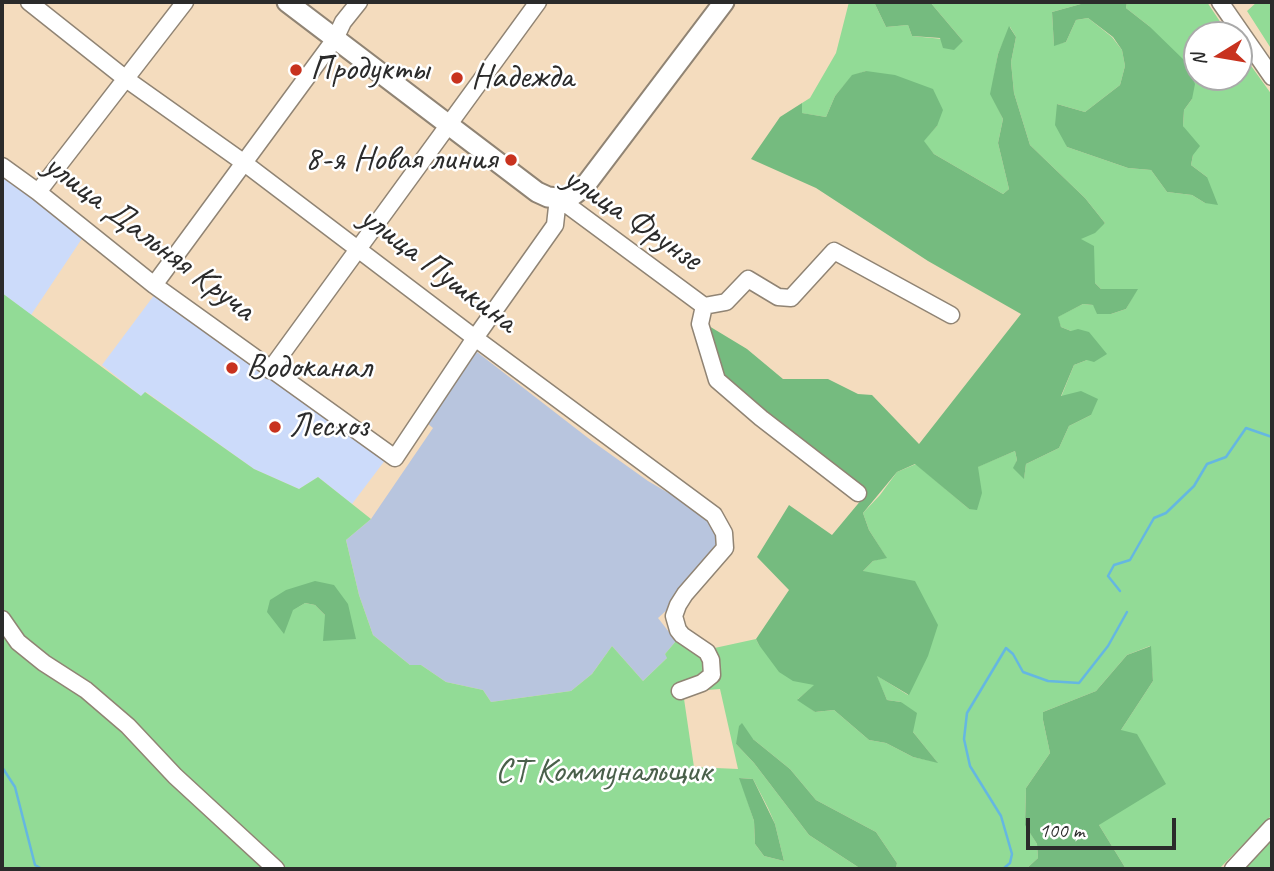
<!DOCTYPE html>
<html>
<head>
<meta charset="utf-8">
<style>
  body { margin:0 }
  #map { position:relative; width:1274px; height:871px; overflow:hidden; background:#f4dcbe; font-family:Caveat,sans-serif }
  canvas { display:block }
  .frame { position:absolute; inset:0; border:4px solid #2b2b2b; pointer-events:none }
  .north { position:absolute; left:1183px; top:21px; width:70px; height:70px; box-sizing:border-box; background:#fff; border:2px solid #aaa; border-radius:50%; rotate:259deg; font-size:19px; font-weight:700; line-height:28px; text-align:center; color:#2b2b2b }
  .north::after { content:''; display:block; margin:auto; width:24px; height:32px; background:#c8321e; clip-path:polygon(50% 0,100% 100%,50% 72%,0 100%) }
  .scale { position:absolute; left:1026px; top:818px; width:150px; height:32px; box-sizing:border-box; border:4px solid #2b2b2b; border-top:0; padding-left:9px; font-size:21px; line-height:24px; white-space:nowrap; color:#2b2b2b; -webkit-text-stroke:5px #fff; paint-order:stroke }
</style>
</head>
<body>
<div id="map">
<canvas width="1274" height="871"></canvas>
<div class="frame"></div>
<div class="north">N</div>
<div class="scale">100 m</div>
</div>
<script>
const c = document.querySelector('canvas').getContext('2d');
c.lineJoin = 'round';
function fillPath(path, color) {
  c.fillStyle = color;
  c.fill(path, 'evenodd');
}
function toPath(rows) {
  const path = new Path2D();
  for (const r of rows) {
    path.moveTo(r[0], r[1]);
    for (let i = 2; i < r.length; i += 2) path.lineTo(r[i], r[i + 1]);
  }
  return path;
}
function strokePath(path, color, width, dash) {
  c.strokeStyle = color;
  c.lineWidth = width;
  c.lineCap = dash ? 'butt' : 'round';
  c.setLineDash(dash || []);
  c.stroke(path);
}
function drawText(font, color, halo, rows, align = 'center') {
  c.font = font + ' Caveat,sans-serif';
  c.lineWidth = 5;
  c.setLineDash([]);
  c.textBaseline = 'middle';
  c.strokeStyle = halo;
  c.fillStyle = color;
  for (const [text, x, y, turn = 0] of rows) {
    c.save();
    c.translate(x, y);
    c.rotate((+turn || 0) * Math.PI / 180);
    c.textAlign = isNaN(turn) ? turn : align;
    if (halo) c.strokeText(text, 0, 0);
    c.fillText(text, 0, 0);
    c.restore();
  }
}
fillPath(toPath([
  [2,176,83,237,31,315,2,293],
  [155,294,386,459,352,504,318,477,299,489,254,469,146,392,142,397,102,365]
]), '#ccdbfa');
fillPath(toPath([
  [477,352,592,441,648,481,684,502,714,524,721,550,679,599,658,618,676,641,665,654,668,657,643,681,612,646,592,674,571,691,491,702,483,690,446,682,421,665,410,665,373,635,359,595,346,540,371,519,433,428,427,423,468,355]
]), '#b8c5de');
fillPath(toPath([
  [849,2,874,2,886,27,908,25,912,36,963,41,930,2,1088,2,1052,12,1054,45,1066,42,1076,20,1088,18,1112,37,1122,50,1125,66,1120,85,1085,112,1057,104,1067,147,1128,168,1151,170,1167,192,1192,195,1205,203,1207,177,1191,165,1193,155,1183,126,1184,110,1192,99,1149,26,1126,8,1127,2,1207,2,1229,35,1197,35,1197,77,1239,77,1239,49,1272,95,1272,815,1219,869,1126,869,1099,825,1121,730,1153,681,1150,646,1127,655,1096,691,1043,712,1043,720,1050,753,1026,788,1025,824,1037,844,1038,858,1026,869,896,869,897,863,876,832,816,800,790,769,753,739,736,744,754,763,809,835,861,869,281,869,25,644,10,625,2,611,2,293,141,396,145,392,254,469,299,489,318,477,371,519,346,540,359,595,373,635,410,665,421,665,446,682,483,690,491,702,571,691,592,674,612,646,643,681,667,658,665,654,676,641,688,633,710,649,756,639,759,645,815,685,798,699,815,712,834,710,869,740,886,743,913,757,937,762,913,732,901,702,887,700,876,675,908,695,863,571,873,561,886,557,869,530,863,513,880,495,897,472,916,464,969,509,977,467,1015,451,1017,460,1014,468,1024,478,1026,464,1059,448,1069,426,1091,415,1061,397,1074,365,1087,360,1071,331,1061,327,1057,317,1083,304,1093,305,1111,314,1126,309,1137,289,1101,289,1095,283,1080,239,1105,223,1085,198,1030,145,1014,93,1011,62,1016,37,1010,27,998,54,991,94,1003,119,998,143,1009,189,1003,194,934,154,923,141,937,126,866,71,852,76,835,96,826,117,801,113,802,103,810,98,836,53],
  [334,585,325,615,315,605,305,603,293,610],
  [720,689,738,769,694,767,683,692],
  [740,778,753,779,768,808,775,824,784,861,764,856,755,844,754,821],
  [1257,2,1272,2,1272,50,1247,11],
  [2,626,84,692,269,869,2,869],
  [1272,840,1272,869,1245,869]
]), '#92db96');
fillPath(toPath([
  [874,2,930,2,963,41,954,50,943,48,940,38,912,36,908,25,886,27],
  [1088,2,1127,2,1126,8,1149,26,1185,61,1195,84,1192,99,1184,110,1183,126,1200,146,1193,155,1191,165,1207,177,1218,205,1205,203,1192,195,1167,192,1151,170,1128,168,1067,147,1055,125,1057,104,1085,112,1120,85,1125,66,1122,50,1113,37,1088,18,1076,20,1066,42,1054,46,1052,12],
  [1009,26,1016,37,1011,62,1014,93,1030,145,1085,198,1105,223,1095,233,1081,239,1094,246,1095,283,1101,289,1138,289,1126,309,1111,314,1097,314,1093,305,1083,304,1058,317,1061,327,1071,331,1078,329,1089,332,1107,354,1094,362,1087,360,1074,365,1061,396,1081,391,1098,399,1091,415,1069,426,1059,448,1026,464,1024,479,1013,468,1017,460,1015,451,978,467,982,493,977,510,969,509,915,464,897,472,863,513,869,530,887,558,873,561,863,571,915,581,938,625,928,656,909,695,877,676,887,700,901,702,917,713,913,732,938,763,913,757,886,743,869,740,834,710,815,712,797,700,814,685,793,681,779,672,759,645,756,639,789,590,757,557,789,505,832,535,867,493,724,381,704,323,747,349,783,379,828,379,858,394,872,395,919,444,1021,314,928,261,816,188,751,159,780,117,802,103,802,113,826,117,835,96,852,75,866,71,895,75,933,89,943,110,937,126,924,141,934,154,1003,194,1009,189,998,143,1003,119,990,94,998,54],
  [315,581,334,585,348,604,356,639,323,641,325,615,315,605,305,603,293,610,284,634,267,612,270,600,286,590],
  [1151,646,1153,681,1121,730,1137,734,1166,784,1099,825,1126,869,1026,869,1038,858,1037,844,1025,825,1026,788,1050,753,1043,720,1043,712,1096,691,1127,655],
  [742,723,753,739,790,769,816,800,876,832,897,863,896,869,861,869,809,835,754,763,736,744,739,726],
  [739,778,753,779,775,824,784,861,764,856,755,844,754,821]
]), '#75bb7f');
strokePath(toPath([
  [1120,591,1108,576,1114,565,1130,560,1154,518,1166,513,1194,486,1207,464,1226,457,1246,428,1272,437],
  [2,767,15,787,35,865,42,869],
  [1003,869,1010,863,1012,854,1001,816,970,766,964,739,967,713,1006,648,1013,654,1023,672,1048,681,1079,683,1108,646,1127,612]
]), '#65b7e1', 2.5);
const minor = toPath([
  [29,2,126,79,243,162,475,338,714,515,724,533,725,548,685,594,678,605,674,616,678,630,682,635,707,652,711,660,712,675,702,683,680,691],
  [1220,2,1272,77],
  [2,166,38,192,154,285,395,458,475,338,555,225,558,198],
  [38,192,185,2],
  [558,198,704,306,726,302,748,279,778,297,791,298,834,251,951,315],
  [154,285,335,39,343,22,359,2],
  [704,306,700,324,717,380,761,418,858,493],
  [270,370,538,2],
  [2,619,18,642,44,663,86,690,128,726,175,776,276,869],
  [1233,869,1272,827]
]);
const major = toPath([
  [287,2,537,192,548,197,558,198,572,196,584,187,724,2]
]);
strokePath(minor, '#908474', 19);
strokePath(major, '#908474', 23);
strokePath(minor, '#fff', 16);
strokePath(major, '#fff', 19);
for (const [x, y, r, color] of [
  [296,70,7,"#c8321e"],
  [457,78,7,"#c8321e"],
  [511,160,7,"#c8321e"],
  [232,368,7,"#c8321e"],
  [275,427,7,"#c8321e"]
]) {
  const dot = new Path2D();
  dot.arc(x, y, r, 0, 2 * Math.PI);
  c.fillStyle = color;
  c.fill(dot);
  strokePath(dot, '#fff', 2.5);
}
drawText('35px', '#2b2b2b', '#fff', [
  ["Продукты",310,70],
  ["Надежда",471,78],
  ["8-я Новая линия",497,160,"right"],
  ["Водоканал",246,368],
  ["Лесхоз",289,427]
], 'left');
drawText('35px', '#2b2b2b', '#fff', [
  ["улица Фрунзе",632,219,34],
  ["улица Дальняя Круча",149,238,37],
  ["улица Пушкина",438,270,37]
]);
drawText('35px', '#4a604b', '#fff', [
  ["СТ Коммунальщик",603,772]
]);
</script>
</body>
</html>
